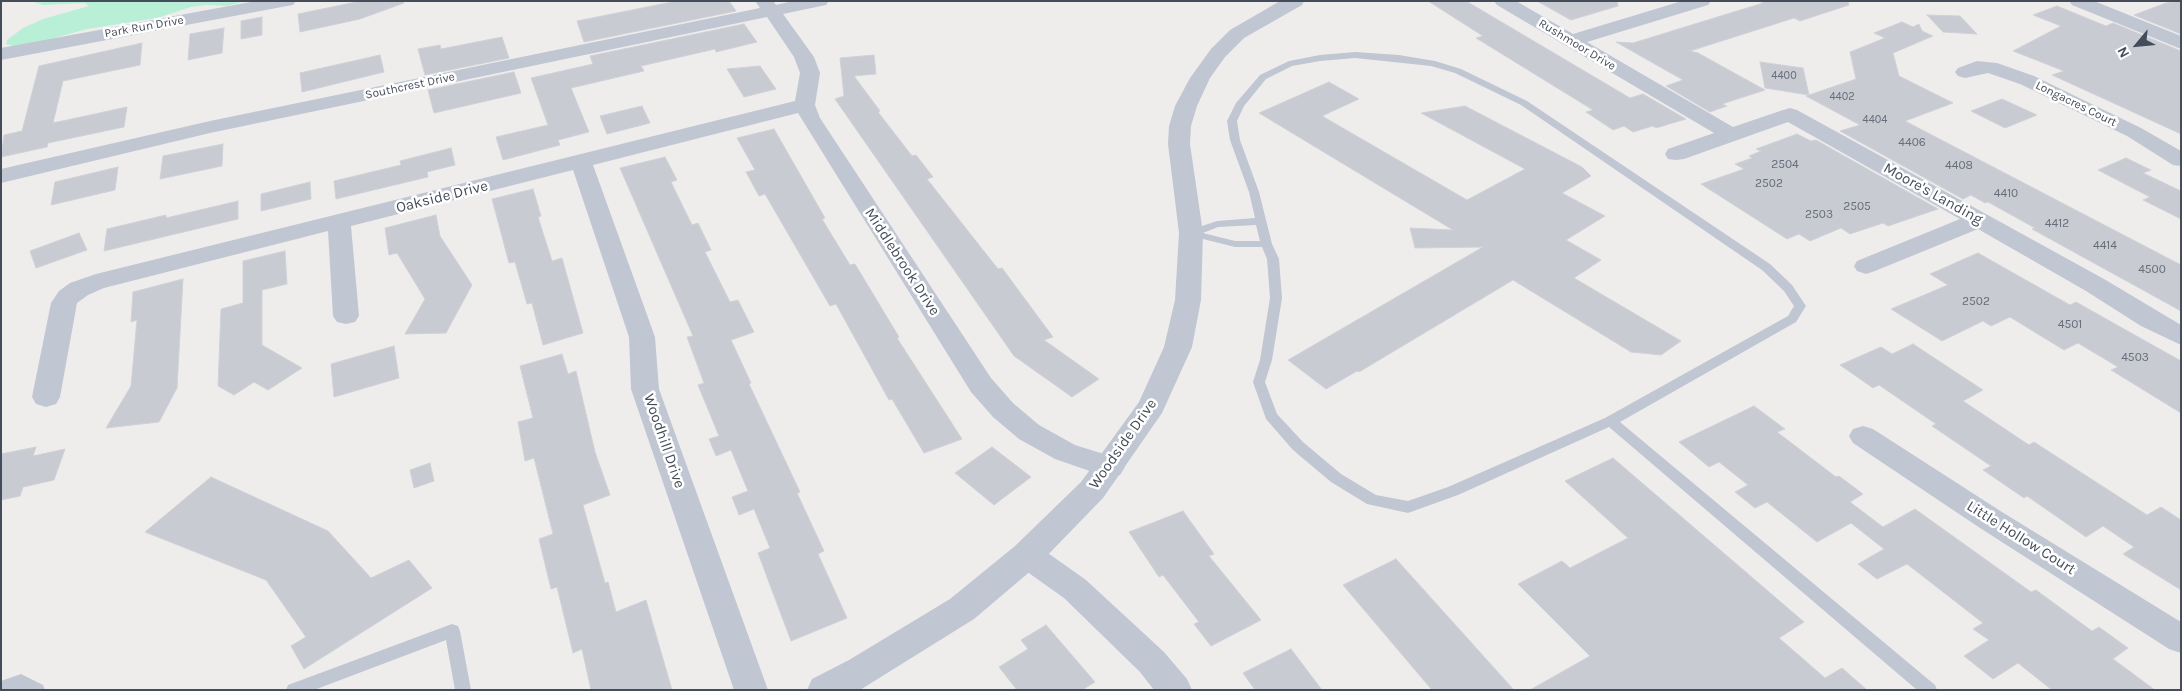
<!DOCTYPE html>
<html>
<head>
<meta charset="utf-8">
<style>
  body { margin:0 }
  #map { position:relative; width:2182px; height:691px; overflow:hidden; background:#efedec; font-family:Karla,sans-serif }
  canvas { display:block }
  .frame { position:absolute; inset:0; border:2px solid #454d5a; pointer-events:none }
  .north { position:absolute; left:2112px; top:20px; width:50px; height:50px; -webkit-text-stroke:4px #fff; paint-order:stroke; rotate:242deg; font-size:14px; font-weight:700; line-height:20px; text-align:center; color:#454d5a }
  .north::after { content:''; display:block; margin:auto; width:18px; height:22px; background:#454d5a; clip-path:polygon(50% 0,100% 100%,50% 72%,0 100%) }
</style>
</head>
<body>
<div id="map">
<canvas width="2182" height="691"></canvas>
<div class="frame"></div>
<div class="north">N</div>
</div>
<script>
const c = document.querySelector('canvas').getContext('2d');
c.lineJoin = 'round';
function fillPath(path, color) {
  c.fillStyle = color;
  c.fill(path, 'evenodd');
}
function toPath(rows) {
  const path = new Path2D();
  for (const r of rows) {
    path.moveTo(r[0], r[1]);
    for (let i = 2; i < r.length; i += 2) path.lineTo(r[i], r[i + 1]);
  }
  return path;
}
function strokePath(path, color, width, dash) {
  c.strokeStyle = color;
  c.lineWidth = width;
  c.lineCap = dash ? 'butt' : 'round';
  c.setLineDash(dash || []);
  c.stroke(path);
}
function drawText(font, color, halo, rows, align = 'center') {
  c.font = font + ' Karla,sans-serif';
  c.lineWidth = 5;
  c.setLineDash([]);
  c.textBaseline = 'middle';
  c.strokeStyle = halo;
  c.fillStyle = color;
  for (const [text, x, y, turn = 0] of rows) {
    c.save();
    c.translate(x, y);
    c.rotate((+turn || 0) * Math.PI / 180);
    c.textAlign = isNaN(turn) ? turn : align;
    if (halo) c.strokeText(text, 0, 0);
    c.fillText(text, 0, 0);
    c.restore();
  }
}
fillPath(toPath([
  [31,1,246,1,227,6,206,5,191,7,157,18,87,29,44,41,13,46,6,44,7,40,23,28,43,19,89,6,85,3,43,5]
]), '#b9efd6');
const building = toPath([
  [361,1,403,1,404,3,360,19,300,32,298,14,361,1],
  [677,1,729,1,736,11,584,42,577,21,677,1],
  [1428,1,1466,1,1630,98,1643,94,1686,119,1656,128,1653,126,1633,132,1624,126,1613,130,1586,112,1593,110,1476,38,1483,36,1428,1],
  [1537,1,1617,1,1618,6,1571,20,1537,1],
  [1760,1,1848,1,1849,5,1800,21,1794,18,1690,51,1698,53,1765,90,1722,104,1727,106,1710,112,1666,86,1683,80,1616,42,1633,43,1763,3,1760,1],
  [2181,1,2181,34,2134,15,2166,3,2181,1],
  [2057,6,2106,26,2113,23,2181,51,2181,134,2052,75,2064,71,2013,51,2061,26,2033,15,2057,6],
  [1927,15,1960,16,1977,34,1943,32,1927,15],
  [262,17,262,35,241,39,241,21,262,17],
  [1902,22,1913,27,1919,24,1922,31,1933,36,1893,53,1899,76,1953,103,1905,121,2181,265,2181,311,2032,229,2035,228,1988,202,1985,203,1971,195,1963,199,1840,131,1860,125,1806,96,1856,79,1850,52,1885,38,1874,33,1902,22],
  [744,24,757,42,716,52,715,49,641,66,644,71,571,88,589,132,558,140,560,145,503,160,496,137,548,125,531,78,593,64,590,56,744,24],
  [224,28,222,53,188,60,190,34,224,28],
  [502,37,509,58,425,75,418,49,440,45,441,49,502,37],
  [142,43,140,65,63,81,53,123,127,107,124,127,48,143,47,147,1,157,4,135,22,131,39,66,142,43],
  [380,55,384,72,302,92,300,73,380,55],
  [874,55,876,74,854,76,880,111,878,112,912,156,916,155,933,177,927,179,998,269,1002,268,1053,337,1044,340,1099,379,1072,397,1014,356,835,99,844,96,840,58,874,55],
  [1760,62,1803,68,1809,95,1765,88,1760,62],
  [760,66,776,89,744,97,727,69,760,66],
  [514,72,521,93,434,113,428,90,514,72],
  [1329,82,1359,99,1322,116,1467,200,1525,169,1421,113,1465,106,1582,167,1591,176,1562,193,1605,216,1566,240,1601,260,1574,278,1681,341,1661,355,1631,352,1513,280,1359,372,1357,371,1326,389,1288,360,1483,247,1415,248,1410,228,1453,230,1259,113,1329,82],
  [2002,99,2037,115,2005,128,1971,111,2002,99],
  [642,106,650,123,607,134,600,116,642,106],
  [774,129,825,218,822,219,850,265,855,264,899,337,897,338,962,439,924,453,892,399,889,400,836,304,830,306,765,194,759,196,746,172,755,170,737,138,774,129],
  [1797,134,1811,141,1816,140,1938,209,1888,226,1883,223,1850,234,1841,228,1810,241,1799,234,1787,239,1701,184,1744,169,1735,164,1752,158,1749,156,1761,151,1756,149,1797,134],
  [223,144,222,166,160,179,163,156,223,144],
  [451,148,455,165,427,172,428,177,336,199,334,181,401,165,400,161,451,148],
  [665,157,677,180,671,182,692,225,698,223,711,250,705,252,730,302,738,300,754,332,731,340,751,383,749,384,800,492,797,493,824,551,818,554,847,618,791,641,758,553,770,548,754,509,739,515,732,497,748,491,731,450,716,456,709,439,719,436,698,385,704,383,687,337,693,336,620,168,665,157],
  [2126,158,2151,170,2143,173,2181,191,2181,219,2143,200,2150,197,2098,170,2126,158],
  [118,167,115,190,51,205,55,182,118,167],
  [310,182,311,199,261,211,261,194,310,182],
  [533,189,541,216,538,217,552,261,562,258,583,333,543,345,532,303,527,304,515,262,509,263,492,199,533,189],
  [238,201,238,219,104,251,107,229,166,215,166,218,238,201],
  [436,215,440,236,472,285,446,333,405,334,425,299,397,253,389,255,385,228,436,215],
  [79,233,87,250,36,268,30,251,79,233],
  [285,251,287,284,262,290,262,345,302,368,268,390,254,382,234,395,218,386,221,309,243,303,243,261,285,251],
  [1978,253,2070,305,2076,302,2181,361,2181,413,2111,370,2118,367,2078,343,2064,350,2010,317,1991,326,1983,321,1942,341,1891,309,1948,285,1930,274,1978,253],
  [183,279,177,388,159,422,106,428,131,386,137,320,131,322,133,292,183,279],
  [1913,344,1983,390,1963,401,2029,445,2034,442,2147,515,2161,507,2181,520,2181,590,2123,554,2134,547,2103,526,2086,537,2027,496,2024,498,1983,470,1991,466,1932,426,1936,424,1879,385,1873,388,1840,365,1881,347,1892,354,1913,344],
  [394,346,399,378,334,397,331,364,394,346],
  [562,354,568,374,576,371,595,452,610,495,583,505,605,583,608,582,616,612,646,600,672,690,591,690,582,649,573,653,557,587,551,589,539,539,553,534,534,458,525,461,518,422,533,418,520,366,562,354],
  [1754,406,1785,429,1777,432,1836,477,1839,476,1863,494,1850,502,1883,527,1915,509,2031,592,2036,590,2092,631,2099,627,2128,648,2113,659,2155,690,2052,690,2018,663,1993,679,1964,656,1989,640,1973,629,1983,623,1907,564,1877,579,1858,564,1884,549,1851,523,1817,542,1767,502,1755,508,1735,492,1748,485,1719,462,1709,467,1679,442,1754,406],
  [36,447,33,456,65,449,54,480,23,487,20,496,1,500,1,454,36,447],
  [992,447,1031,477,994,505,955,473,992,447],
  [1613,458,1804,622,1779,638,1825,678,1842,668,1867,690,1530,690,1590,656,1518,584,1562,561,1570,568,1628,538,1565,481,1613,458],
  [430,463,434,481,414,488,410,470,430,463],
  [211,477,328,531,371,578,409,560,432,588,304,669,291,646,306,637,266,580,145,532,211,477],
  [1183,511,1214,554,1209,556,1261,620,1211,646,1194,624,1199,622,1163,575,1159,577,1129,532,1183,511],
  [1396,559,1514,690,1432,690,1343,585,1396,559],
  [1046,625,1095,682,1082,690,1017,690,999,667,1028,649,1021,640,1046,625],
  [1291,649,1322,690,1255,690,1243,673,1291,649]
]);
fillPath(building, '#c9cbd3');
strokePath(building, '#d0d1d8', 1);
fillPath(toPath([
  [1355,52,1399,55,1435,61,1461,69,1527,101,1770,264,1792,285,1806,306,1796,322,1620,422,1935,685,1937,690,1917,690,1609,427,1458,495,1408,513,1367,504,1331,482,1293,450,1266,419,1253,382,1260,360,1270,298,1267,259,1262,247,1235,247,1187,235,1185,233,1187,231,1217,221,1255,218,1249,192,1230,140,1227,121,1236,103,1260,75,1289,61,1320,55,1355,52],
  [1355,58,1431,66,1455,73,1521,105,1762,270,1784,291,1794,306,1788,316,1605,418,1448,487,1408,501,1376,495,1341,474,1303,442,1277,414,1265,382,1272,360,1282,298,1279,259,1272,244,1259,192,1240,140,1237,121,1244,106,1266,79,1292,66,1320,61,1355,58],
  [1256,225,1260,241,1235,241,1203,233,1218,227,1256,225],
  [452,624,458,626,460,631,471,690,455,690,446,640,314,690,286,690,288,685,452,624],
  [21,674,43,685,45,690,1,690,1,681,21,674]
]), '#c0c6d2');
fillPath(toPath([
  [256,1,296,1,293,5,287,6,1,60,1,48,256,1],
  [755,1,773,1,776,5,793,1,829,1,826,5,783,14,814,57,820,73,815,105,820,118,991,378,1013,403,1039,425,1075,445,1120,459,1125,467,1120,475,1110,478,1055,459,1019,439,993,417,971,392,798,113,593,165,655,337,659,389,768,690,734,690,631,389,629,337,573,170,351,226,359,316,355,322,346,324,337,322,333,316,328,231,104,288,88,295,77,303,60,397,56,404,46,407,36,404,32,397,51,303,59,291,70,283,96,274,795,101,800,73,794,57,767,17,210,133,1,183,1,169,210,121,760,8,755,1],
  [1494,1,1516,1,1573,34,1682,1,1711,1,1708,5,1587,42,1733,127,1783,110,1790,108,1797,110,2104,279,2181,325,2181,345,2141,326,2086,291,1978,229,1875,271,1866,274,1857,271,1854,266,1857,261,1960,219,1788,122,1684,159,1676,160,1668,159,1665,154,1668,149,1714,133,1497,5,1494,1],
  [2069,1,2094,1,2181,36,2181,49,2072,5,2069,1],
  [1977,61,1997,63,2034,76,2141,128,2181,151,2181,166,2173,165,2127,136,2020,84,1988,73,1965,78,1958,76,1955,72,1958,68,1977,61],
  [1863,426,1873,429,2002,512,2181,622,2181,653,2169,649,1980,528,1853,443,1849,436,1853,429,1863,426],
  [1027,542,1038,546,1086,580,1164,652,1187,679,1192,690,1154,690,1140,672,1064,598,1016,564,1011,555,1016,546,1027,542]
]), '#c0c6d2');
fillPath(toPath([
  [1280,1,1304,1,1302,5,1244,38,1225,57,1210,78,1197,106,1191,126,1190,144,1203,233,1201,300,1192,347,1162,413,1103,498,1039,564,974,619,860,690,807,690,812,679,849,660,950,599,1015,546,1081,482,1139,402,1164,347,1175,300,1179,233,1168,144,1169,126,1175,106,1190,78,1211,49,1230,30,1280,1]
]), '#c0c6d2');
drawText('11px', '#666c78', null, [
  ["4400",1784,76],
  ["4402",1842,97],
  ["4404",1875,120]
]);
drawText('12px', '#454d5a', '#fff', [
  ["Park Run Drive",144,27,-10],
  ["Rushmoor Drive",1577,45,31],
  ["Southcrest Drive",410,86,-12],
  ["Longacres Court",2076,104,26]
]);
drawText('12px', '#666c78', null, [
  ["4406",1912,143],
  ["2504",1785,165],
  ["4408",1959,166],
  ["2502",1769,184],
  ["4410",2006,194],
  ["2505",1857,207],
  ["2503",1819,215],
  ["4412",2057,224],
  ["4414",2105,246],
  ["4500",2152,270],
  ["2502",1976,302],
  ["4501",2070,325],
  ["4503",2135,358]
]);
drawText('15px', '#454d5a', '#fff', [
  ["Moore's Landing",1933,194,29],
  ["Oakside Drive",442,197,-14],
  ["Middlebrook Drive",902,262,57],
  ["Woodhill Drive",664,441,71],
  ["Woodside Drive",1123,444,-55],
  ["Little Hollow Court",2021,538,32]
]);
</script>
</body>
</html>
